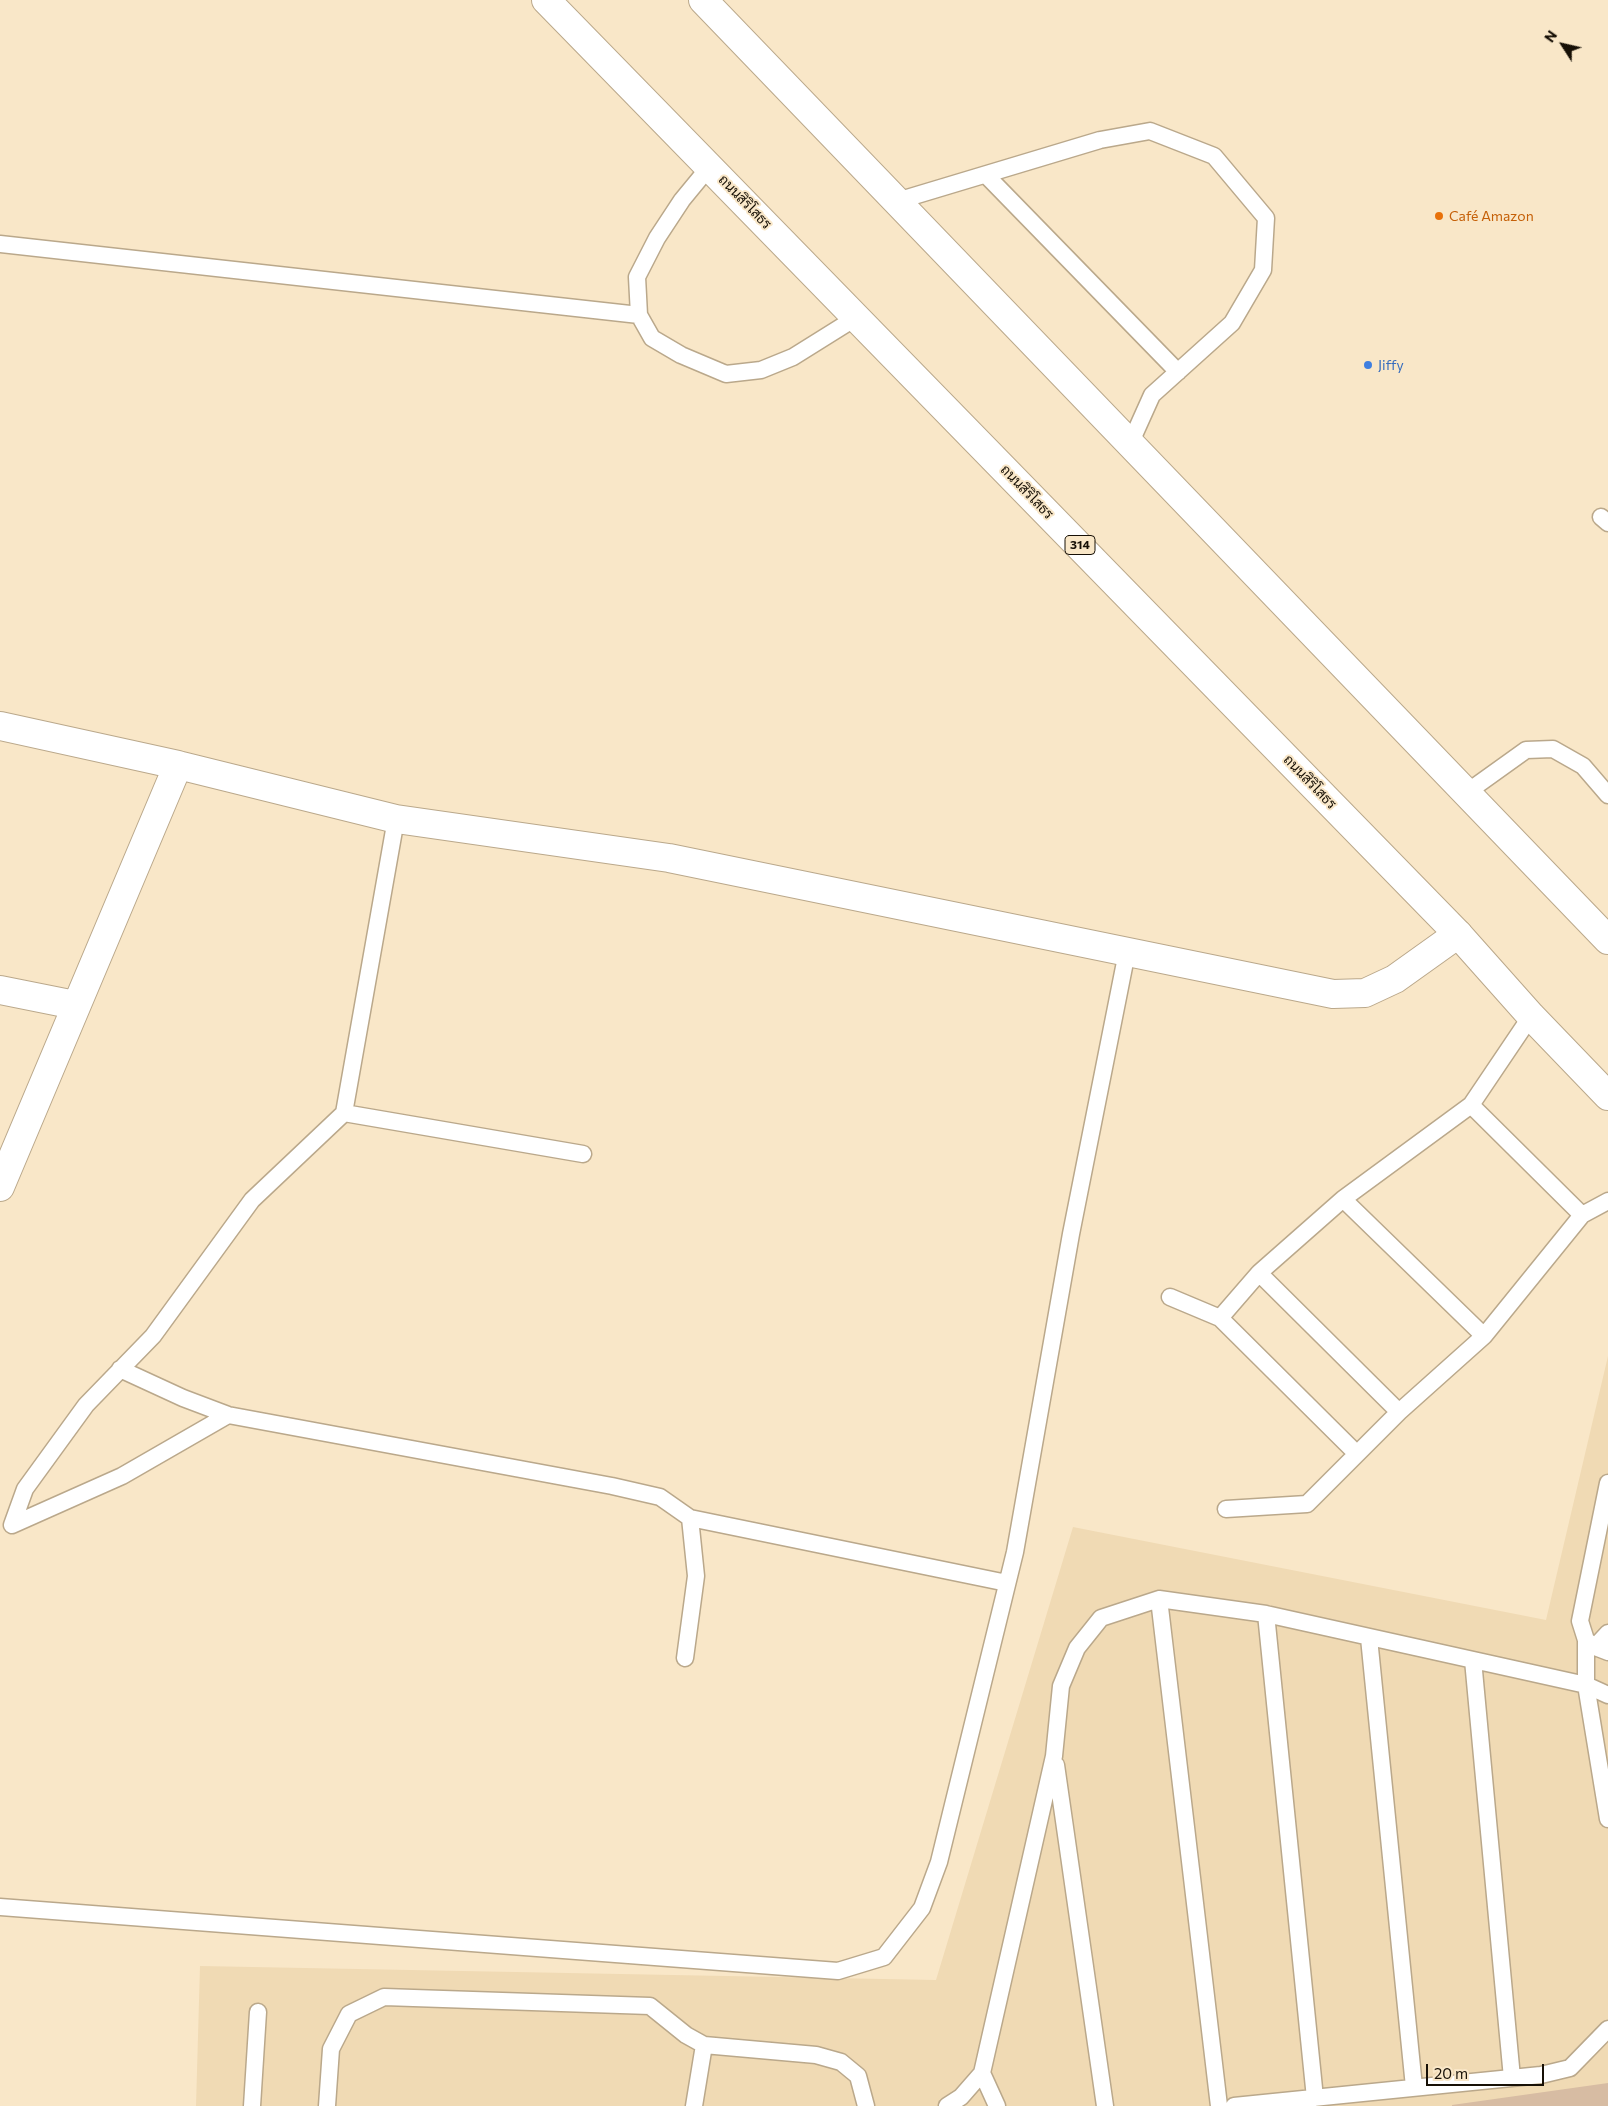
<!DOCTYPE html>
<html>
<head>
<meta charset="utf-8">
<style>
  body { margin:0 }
  #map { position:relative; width:1608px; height:2106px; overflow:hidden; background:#f9e7c8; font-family:Commissioner,sans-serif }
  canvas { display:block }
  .north { position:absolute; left:1538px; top:20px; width:50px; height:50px; -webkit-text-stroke:4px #f9e7c8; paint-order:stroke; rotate:305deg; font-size:14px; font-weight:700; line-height:20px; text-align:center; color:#171006 }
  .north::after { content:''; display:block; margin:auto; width:18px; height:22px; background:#171006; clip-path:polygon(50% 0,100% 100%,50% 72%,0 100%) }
  .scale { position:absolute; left:1426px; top:2064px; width:118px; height:22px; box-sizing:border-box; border:2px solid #171006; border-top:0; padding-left:6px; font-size:15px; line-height:18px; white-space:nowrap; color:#171006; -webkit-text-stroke:4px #f9e7c8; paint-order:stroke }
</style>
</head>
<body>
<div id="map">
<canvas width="1608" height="2106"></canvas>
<div class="north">N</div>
<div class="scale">20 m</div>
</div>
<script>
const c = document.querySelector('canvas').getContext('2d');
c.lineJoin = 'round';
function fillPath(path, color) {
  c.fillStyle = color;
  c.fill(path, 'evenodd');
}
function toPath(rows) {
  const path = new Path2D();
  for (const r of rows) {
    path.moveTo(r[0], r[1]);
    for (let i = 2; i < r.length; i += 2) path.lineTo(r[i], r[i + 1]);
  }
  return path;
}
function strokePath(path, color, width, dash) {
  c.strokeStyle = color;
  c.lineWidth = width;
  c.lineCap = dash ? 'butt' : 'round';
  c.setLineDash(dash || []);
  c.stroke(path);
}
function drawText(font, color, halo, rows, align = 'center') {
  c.font = font + ' Commissioner,Sarabun,sans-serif';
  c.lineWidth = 4;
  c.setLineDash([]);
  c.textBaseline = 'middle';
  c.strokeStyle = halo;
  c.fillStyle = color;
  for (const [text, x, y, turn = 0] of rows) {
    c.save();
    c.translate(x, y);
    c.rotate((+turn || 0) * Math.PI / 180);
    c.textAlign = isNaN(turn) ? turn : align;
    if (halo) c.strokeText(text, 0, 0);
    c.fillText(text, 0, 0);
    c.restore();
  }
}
fillPath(toPath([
  [1608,1356,1608,2106,196,2106,200,1966,936,1980,1073,1527,1546,1620]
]), '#f0dab4');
fillPath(toPath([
  [1608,2083,1608,2106,1452,2106,1452,2105]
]), '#d7bca3');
const service = toPath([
  [710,166,682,200,657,238,637,277,639,315,652,338,681,355,726,374,761,370,793,357,857,317],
  [986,175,1178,372],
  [897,201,1100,140,1150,131,1214,156,1266,218,1263,270,1232,323,1152,395,1130,444],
  [0,244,639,315],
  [1601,517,1608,523],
  [1466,793,1526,750,1553,749,1583,766,1608,795],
  [396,819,344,1113,583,1154],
  [1531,1016,1471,1105,1343,1199,1259,1273,1399,1412,1484,1336,1582,1215,1608,1201],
  [1471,1105,1582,1215],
  [1343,1199,1484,1336],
  [1170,1297,1220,1318,1357,1454],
  [1220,1318,1259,1273],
  [120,1369,183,1398,228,1415,612,1486,660,1497,690,1518,696,1576,685,1658],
  [1608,1483,1580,1621,1586,1640,1595,1647,1608,1652],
  [1226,1509,1307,1504,1399,1412],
  [690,1518,1007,1583],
  [12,1525,25,1489,86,1405,153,1336,252,1200,344,1113],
  [12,1525,122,1476,228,1415],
  [1159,1599,1219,2106],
  [1266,1614,1315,2098],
  [1369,1638,1414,2087],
  [1586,1640,1586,1685,1608,1819],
  [1595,1647,1608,1633],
  [1473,1660,1512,2078],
  [1056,1765,1105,2106],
  [0,1907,838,1971,884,1957,922,1908,939,1862,1015,1552,1071,1234,1127,952],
  [982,2073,997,2106],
  [252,2106,258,2012],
  [327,2106,331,2049,349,2014,384,1997,650,2006,686,2035,704,2045],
  [694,2106,704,2045,816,2055,841,2062,858,2076,866,2106],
  [947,2106,961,2097,982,2073,1054,1756,1061,1686,1077,1648,1101,1618,1159,1599,1266,1614,1586,1685,1608,1695],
  [1234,2106,1541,2075,1570,2068,1608,2029]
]);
const minor = toPath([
  [0,726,178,765],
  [0,990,75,1005],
  [0,1187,178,765,396,819,669,858,1333,994,1365,993,1395,979,1458,934]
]);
const trunk = toPath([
  [546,0,1458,934,1531,1016,1608,1096],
  [703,0,1608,940]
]);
strokePath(service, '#baa88b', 19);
strokePath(minor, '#baa88b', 30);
strokePath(trunk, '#baa88b', 30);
strokePath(service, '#fff', 16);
strokePath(minor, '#fff', 28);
strokePath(trunk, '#fff', 28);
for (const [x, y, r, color] of [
  [1439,216,5,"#e8710a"],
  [1368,365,5,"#3f7fe0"]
]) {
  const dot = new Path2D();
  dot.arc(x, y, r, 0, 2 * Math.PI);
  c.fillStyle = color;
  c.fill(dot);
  strokePath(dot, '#f9e7c8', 2);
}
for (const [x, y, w] of [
  [1080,545,30]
]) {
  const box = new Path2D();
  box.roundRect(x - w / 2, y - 9.5, w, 19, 4);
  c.fillStyle = '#f9e7c8';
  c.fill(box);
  strokePath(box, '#171006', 1);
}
drawText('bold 12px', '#171006', null, [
  ["314",1080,545]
]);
drawText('14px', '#171006', '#f9e7c8', [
  ["ถนนสิริโสธร",745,202,46],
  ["ถนนสิริโสธร",1027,492,46],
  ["ถนนสิริโสธร",1310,782,46]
]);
drawText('14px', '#c56008', '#f9e7c8', [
  ["Café Amazon",1449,216]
], 'left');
drawText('14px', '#366cbe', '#f9e7c8', [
  ["Jiffy",1378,365]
], 'left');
</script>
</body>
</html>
